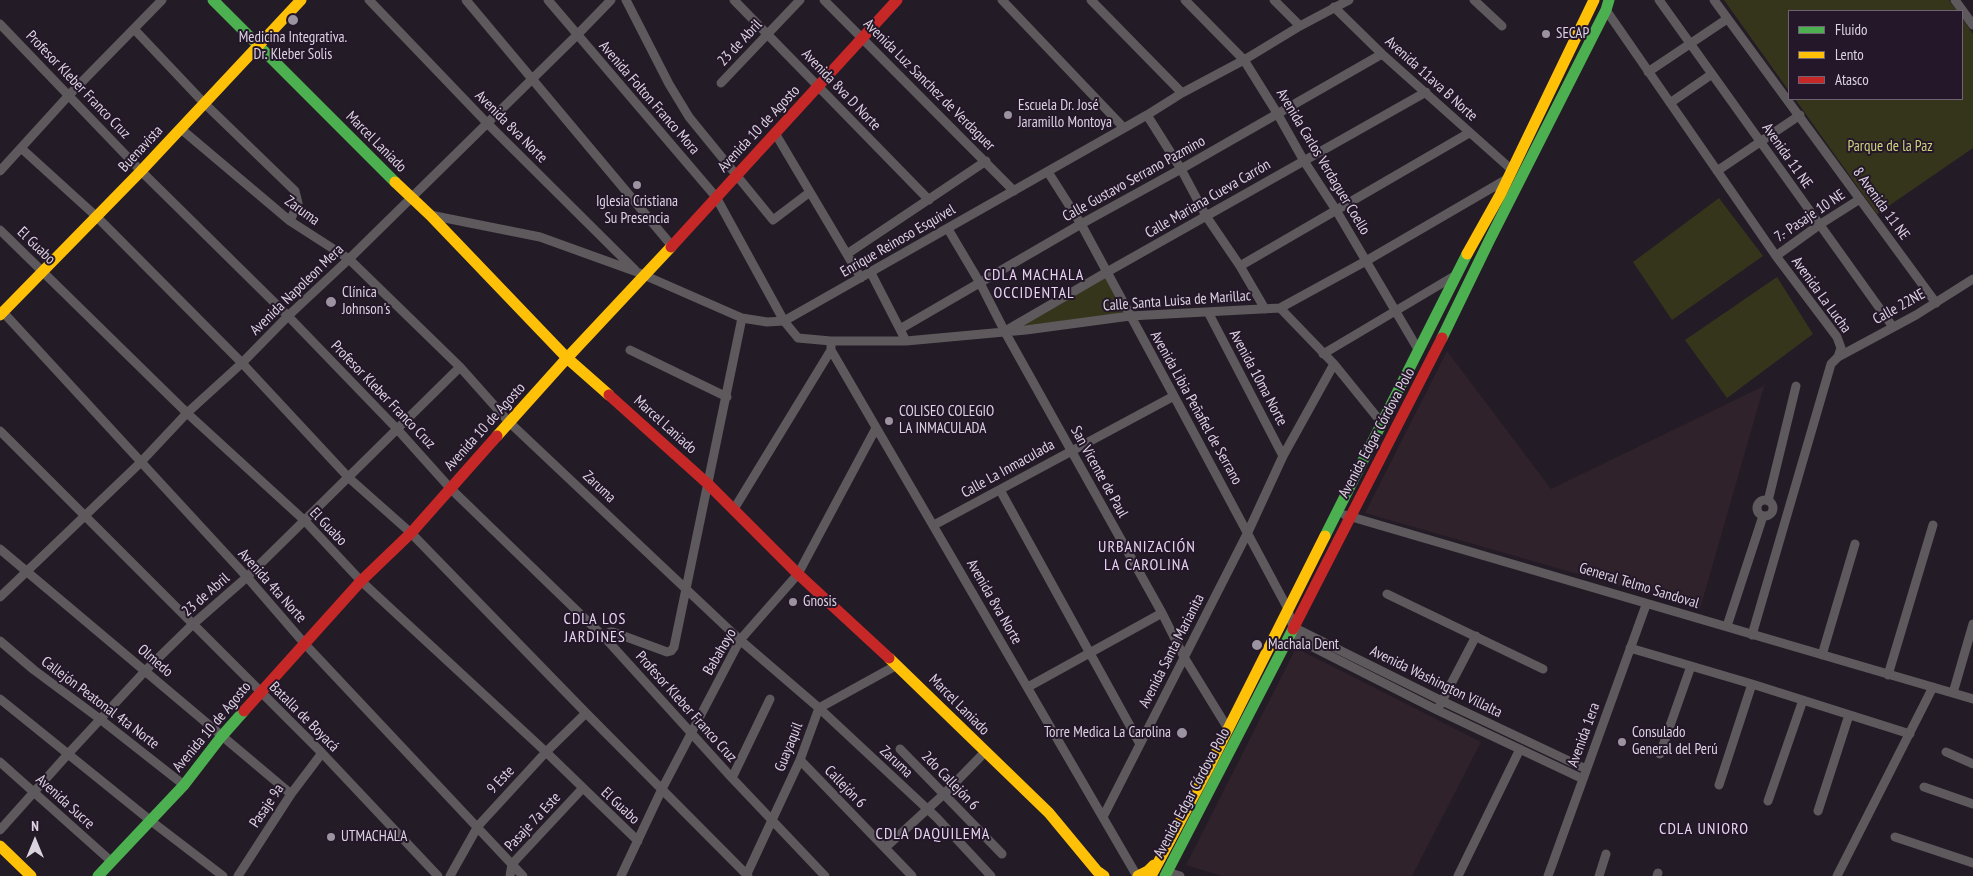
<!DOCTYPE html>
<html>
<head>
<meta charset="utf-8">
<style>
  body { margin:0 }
  #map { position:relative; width:1973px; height:876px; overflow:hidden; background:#231b26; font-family:"PT Sans Narrow",sans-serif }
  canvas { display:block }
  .legend { position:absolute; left:1788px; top:10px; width:175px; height:90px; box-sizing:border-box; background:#24172a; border:1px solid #6e6273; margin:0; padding:6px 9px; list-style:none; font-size:15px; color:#dcd3e1 }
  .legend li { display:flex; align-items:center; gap:10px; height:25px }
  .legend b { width:25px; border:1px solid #6e6273 }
  .north { position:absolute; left:10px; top:816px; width:50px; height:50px; -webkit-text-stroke:4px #24172a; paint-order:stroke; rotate:0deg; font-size:14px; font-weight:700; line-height:20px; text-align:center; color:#dcd3e1 }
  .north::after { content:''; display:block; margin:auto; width:18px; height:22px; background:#dcd3e1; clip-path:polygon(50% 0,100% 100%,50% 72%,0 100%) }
</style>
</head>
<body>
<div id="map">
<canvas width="1973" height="876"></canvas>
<ul class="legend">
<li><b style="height:6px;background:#4caf50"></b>Fluido</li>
<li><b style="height:6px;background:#ffc107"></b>Lento</li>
<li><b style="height:6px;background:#c62828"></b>Atasco</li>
</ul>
<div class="north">N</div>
</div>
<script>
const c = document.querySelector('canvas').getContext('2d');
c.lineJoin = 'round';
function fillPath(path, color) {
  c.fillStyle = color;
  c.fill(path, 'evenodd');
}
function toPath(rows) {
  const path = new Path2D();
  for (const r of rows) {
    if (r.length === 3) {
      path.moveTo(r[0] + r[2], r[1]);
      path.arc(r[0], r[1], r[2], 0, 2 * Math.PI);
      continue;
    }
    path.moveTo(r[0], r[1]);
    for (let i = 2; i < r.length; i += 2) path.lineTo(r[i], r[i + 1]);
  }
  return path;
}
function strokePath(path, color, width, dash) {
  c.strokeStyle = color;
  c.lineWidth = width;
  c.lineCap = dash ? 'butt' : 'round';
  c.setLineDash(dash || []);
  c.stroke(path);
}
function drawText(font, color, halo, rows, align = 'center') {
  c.font = font + ' "PT Sans Narrow",sans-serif';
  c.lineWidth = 4;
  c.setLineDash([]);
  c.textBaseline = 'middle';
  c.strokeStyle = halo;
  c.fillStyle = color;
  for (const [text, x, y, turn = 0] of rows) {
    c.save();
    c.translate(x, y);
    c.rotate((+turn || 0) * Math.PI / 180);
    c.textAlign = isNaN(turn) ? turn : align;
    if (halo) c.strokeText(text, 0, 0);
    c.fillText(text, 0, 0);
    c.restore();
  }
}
fillPath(toPath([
  [1447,351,1551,489,1764,386,1700,609,1365,513],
  [1296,648,1481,742,1412,876,1222,876,1186,865]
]), '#30222b');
fillPath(toPath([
  [1724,0,1949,0,1957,11,1789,11,1789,91],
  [1962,18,1973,34,1973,148,1877,214,1795,99,1962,99],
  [1719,198,1763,256,1672,320,1633,262],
  [1110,275,1135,320,1008,333],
  [1777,277,1813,334,1727,398,1685,340]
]), '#35351c');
strokePath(toPath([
  [369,0,487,123,635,270],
  [466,0,672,246],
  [548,0,716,197,784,321,798,338,831,341,906,341,1026,330,1130,316,1280,308,1366,261,1507,179],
  [626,0,669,84,689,117,773,220,810,192],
  [734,0,929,200],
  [824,0,1014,191],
  [1002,0,1124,128],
  [1091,0,1182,93],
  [1185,0,1244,60,1277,113,1304,161,1336,210,1419,351],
  [1274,0,1300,26],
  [1474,0,1502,26],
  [1659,0,1893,327],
  [1714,0,1936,303],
  [1955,0,1973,25],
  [1334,7,1382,54,1512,170],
  [1606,10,1776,256,1837,337,1841,348,1838,357,1831,364,1752,635],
  [0,24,141,171,288,316,398,430,450,488,606,639,732,778,825,876],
  [134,29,204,103,295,191,298,203,290,221],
  [1648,72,1727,19],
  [721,83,800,0],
  [1670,103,1712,74],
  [1147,115,1181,169,1206,216,1240,266,1265,309],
  [181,129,290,221,349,259,460,367,509,422,740,640,819,708,937,818,991,876],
  [775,133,861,278],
  [21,148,97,217,242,363,349,478,411,533,586,713,748,876],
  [0,171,70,94,162,0],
  [1717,171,1800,115],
  [1048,172,1081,224,1174,396,1287,607,1293,627,1442,701,1586,769],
  [430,215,540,237,637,272,742,318,767,322,784,321,1147,115,1182,93,1244,60,1300,26,1349,0],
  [948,229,980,283,1005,332,1162,613,1184,657,1227,727],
  [0,230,187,413,305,521,361,581,546,752,638,841],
  [847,254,986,161],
  [1776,256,1819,225,1860,199],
  [1240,266,1469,133],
  [871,273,906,341],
  [1280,308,1334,364,1381,422],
  [3,312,247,577,304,643,523,876],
  [1208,312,1283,456],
  [900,329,1081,224,1181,169,1382,54],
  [1007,330,1107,272,1426,92],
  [831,341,831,350,1137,876],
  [630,350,727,397],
  [1323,354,1456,275],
  [1838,357,1916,315,1973,279],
  [0,431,322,753,438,876],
  [1000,490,1140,744],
  [1765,508,8],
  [1768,501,1796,386],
  [734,509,831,350],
  [1345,515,1973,699],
  [934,525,1174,396],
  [0,549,291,794],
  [1387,594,1543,669],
  [0,597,140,463,187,413,242,363,288,316,349,259,577,35,611,0],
  [1727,626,1763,516],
  [1289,635,1437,710,1583,779],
  [606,639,610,632,613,632,667,652,671,651,674,647,742,318],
  [0,641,34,670,100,719,184,785],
  [1630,648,1752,684,1910,734],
  [1822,655,1855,544],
  [1888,675,1933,525],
  [1028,687,1162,613],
  [1953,693,1973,624],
  [0,699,151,821,223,876],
  [1440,705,1476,636],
  [900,749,1002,854],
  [1946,752,1973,764],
  [1660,754,1691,666],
  [800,760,912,876],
  [0,762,112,862],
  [732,778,770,699],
  [1719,785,1752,684],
  [1924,787,1973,804],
  [1768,801,1803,700],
  [1818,811,1849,715],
  [1103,817,1248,532,1283,456,1334,364],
  [0,830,68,754,146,670,192,625,247,577,460,367],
  [1895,837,1973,863],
  [885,848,944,794,985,752],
  [1167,872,1180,876],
  [238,876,291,794,322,753],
  [450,876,478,826,546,752,586,713],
  [510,876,512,864,582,789],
  [621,876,662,789,740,640,798,574,876,428],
  [746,876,800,760,819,708,897,665],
  [1458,876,1520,749],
  [1548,876,1646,605],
  [1599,876,1606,854],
  [1657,876,1658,873],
  [1837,876,1933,687]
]), '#5e595c', 9);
strokePath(toPath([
  [213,0,395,182],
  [1442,338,1489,241,1606,10,1609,0],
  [1325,536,1467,254],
  [98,876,184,785,221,737,244,711],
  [1165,876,1293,629]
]), '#4caf50', 11);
strokePath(toPath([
  [395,182,430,215,567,358,609,395],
  [1467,254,1500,195,1594,0],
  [0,315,141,171,301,0],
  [497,436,567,358,671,247],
  [889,658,1049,813,1097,871,1104,876],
  [0,846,31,876],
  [1138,876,1148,871,1154,865],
  [1151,876,1207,771,1325,536]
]), '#ffc107', 11);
strokePath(toPath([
  [671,247,897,0],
  [609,395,708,484,798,574,889,658],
  [1293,629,1442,338],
  [244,711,361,581,411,533,497,436]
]), '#c62828', 11);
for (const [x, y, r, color] of [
  [293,20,6,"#9b93a0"],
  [1546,34,5,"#9b93a0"],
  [1008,115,5,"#9b93a0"],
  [637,185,5,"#9b93a0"],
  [331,302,6,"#9b93a0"],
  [889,421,5,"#9b93a0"],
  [793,602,5,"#9b93a0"],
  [1257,645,6,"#9b93a0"],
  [1182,733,6,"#9b93a0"],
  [1622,742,5,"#9b93a0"],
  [331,837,5,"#9b93a0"]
]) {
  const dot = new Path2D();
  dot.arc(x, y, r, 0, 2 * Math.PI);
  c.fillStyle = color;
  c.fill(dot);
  strokePath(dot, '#24172a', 2);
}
drawText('15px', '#dcd3e1', '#24172a', [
  ["SECAP",1556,34],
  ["Medicina Integrativa.",293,38,"center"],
  ["Dr. Kleber Solis",293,55,"center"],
  ["Escuela Dr. José",1018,106],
  ["Jaramillo Montoya",1018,123],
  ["Iglesia Cristiana",637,202,"center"],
  ["Su Presencia",637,219,"center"],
  ["Clínica",342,293],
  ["Johnson's",342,310],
  ["COLISEO COLEGIO",899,412],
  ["LA INMACULADA",899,429],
  ["Gnosis",803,602],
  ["Machala Dent",1268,645],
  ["Torre Medica La Carolina",1171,733,"right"],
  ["Consulado",1632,733],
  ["General del Perú",1632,750],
  ["UTMACHALA",341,837]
], 'left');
drawText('15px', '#dcd3e1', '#24172a', [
  ["23 de Abril",740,43,-47],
  ["Avenida 11ava B Norte",1431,79,42],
  ["Profesor Kleber Franco Cruz",78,85,46],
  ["Avenida Luz Sanchez de Verdaguer",929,85,45],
  ["Avenida 8va D Norte",841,90,46],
  ["Avenida Folton Franco Mora",649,98,49],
  ["Avenida 8va Norte",511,127,45],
  ["Avenida 10 de Agosto",759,129,-47],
  ["Marcel Laniado",376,142,45],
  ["Buenavista",141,149,-47],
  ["Avenida 11 NE",1787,156,55],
  ["Avenida Carlos Verdaguer Coello",1323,162,59],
  ["Calle Gustavo Serrano Pazmino",1134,179,-29],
  ["Calle Mariana Cueva Carrón",1208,199,-30],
  ["8 Avenida 11 NE",1881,204,54],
  ["Zaruma",302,211,36],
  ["7.- Pasaje 10 NE",1810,216,-34],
  ["Enrique Reinoso Esquivel",898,241,-30],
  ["El Guabo",36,246,44],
  ["Avenida Napoleon Mera",297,290,-44],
  ["Avenida La Lucha",1821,295,54],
  ["Calle Santa Luisa de Marillac",1177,301,-4],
  ["Calle 22NE",1899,307,-29],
  ["Avenida 10ma Norte",1258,378,62],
  ["Profesor Kleber Franco Cruz",383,395,46],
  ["Avenida Libia Peñafiel de Serrano",1196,408,61],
  ["Marcel Laniado",665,425,42],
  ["Avenida 10 de Agosto",485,427,-48],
  ["Avenida Edgar Córdova Polo",1377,433,-62],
  ["Calle La Inmaculada",1008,469,-29],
  ["San Vicente de Paul",1099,472,61],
  ["Zaruma",599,487,43],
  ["El Guabo",328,527,46],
  ["Avenida 4ta Norte",272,586,48],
  ["General Telmo Sandoval",1639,586,17],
  ["23 de Abril",206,595,-41],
  ["Avenida 8va Norte",994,602,60],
  ["Avenida Santa Marianita",1172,651,-63],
  ["Babahoyo",720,652,-60],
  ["Olmedo",155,661,41],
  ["Avenida Washington Villalta",1436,682,26],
  ["Callejón Peatonal 4ta Norte",100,703,37],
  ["Marcel Laniado",959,705,45],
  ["Profesor Kleber Franco Cruz",686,707,48],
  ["Batalla de Boyacá",304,717,45],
  ["Avenida 10 de Agosto",212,727,-50],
  ["Avenida 1era",1584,735,-70],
  ["Guayaquil",789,747,-68],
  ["Zaruma",896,762,43],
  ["9 Este",501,780,-47],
  ["2do Callejón 6",950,781,46],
  ["Callejón 6",845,787,46],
  ["Avenida Edgar Córdova Polo",1192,793,-62],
  ["Avenida Sucre",65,802,42],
  ["Pasaje 9a",267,806,-56],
  ["El Guabo",620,806,43],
  ["Pasaje 7a Este",533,822,-47]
]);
drawText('15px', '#d0d37e', '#24172a', [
  ["Parque de la Paz",1890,147]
]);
c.letterSpacing = '1px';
drawText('16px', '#e7d5f0', '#24172a', [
  ["CDLA MACHALA",1034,275],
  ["OCCIDENTAL",1034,293],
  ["URBANIZACIÓN",1147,547],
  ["LA CAROLINA",1147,565],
  ["CDLA LOS",595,619],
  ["JARDINES",595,637],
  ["CDLA UNIORO",1704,829],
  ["CDLA DAQUILEMA",933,834]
]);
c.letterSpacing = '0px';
</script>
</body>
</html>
